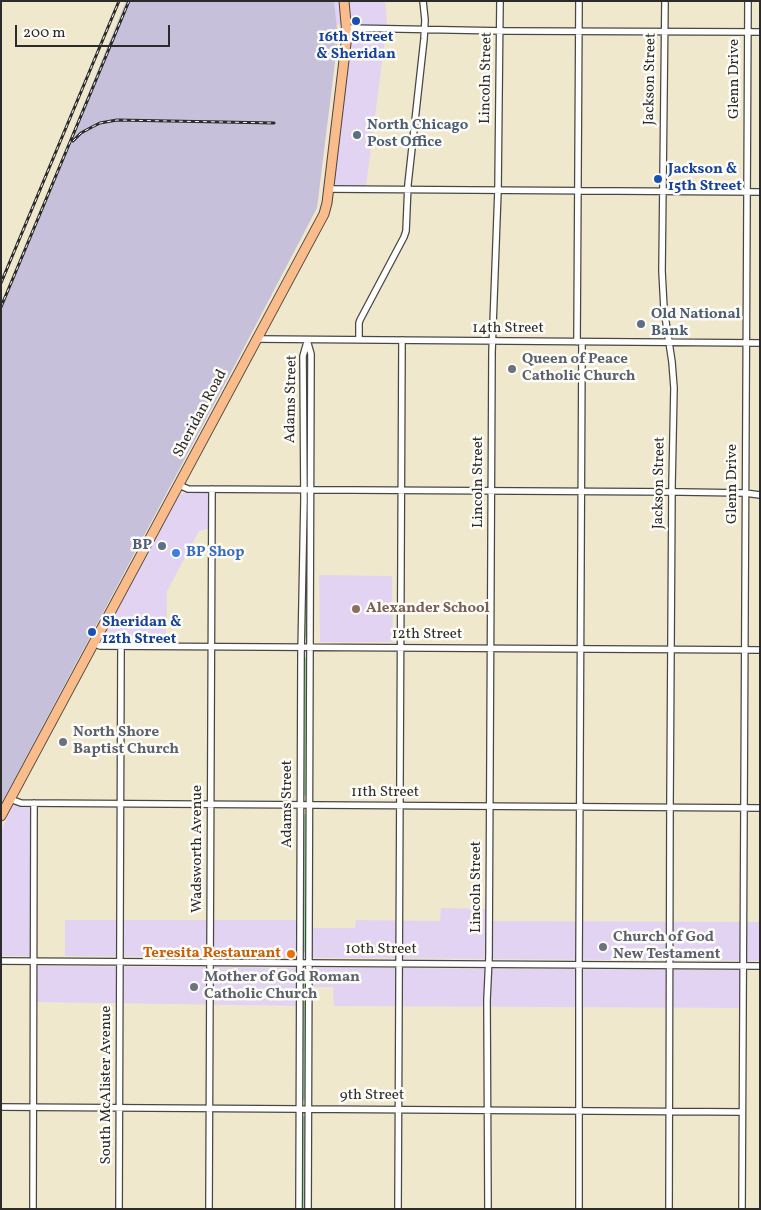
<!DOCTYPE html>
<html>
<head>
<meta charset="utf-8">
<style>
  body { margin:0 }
  #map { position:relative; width:761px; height:1210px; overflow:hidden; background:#f0e8cd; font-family:Vollkorn,serif }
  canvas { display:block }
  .frame { position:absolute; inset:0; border:2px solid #2b2b2b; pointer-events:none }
  .scale { position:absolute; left:15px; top:25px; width:155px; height:22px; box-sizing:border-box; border:2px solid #2b2b2b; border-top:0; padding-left:6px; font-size:15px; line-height:18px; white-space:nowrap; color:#2b2b2b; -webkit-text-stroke:4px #fdfcf7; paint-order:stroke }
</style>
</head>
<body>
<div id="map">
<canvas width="761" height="1210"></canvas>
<div class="frame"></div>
<div class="scale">200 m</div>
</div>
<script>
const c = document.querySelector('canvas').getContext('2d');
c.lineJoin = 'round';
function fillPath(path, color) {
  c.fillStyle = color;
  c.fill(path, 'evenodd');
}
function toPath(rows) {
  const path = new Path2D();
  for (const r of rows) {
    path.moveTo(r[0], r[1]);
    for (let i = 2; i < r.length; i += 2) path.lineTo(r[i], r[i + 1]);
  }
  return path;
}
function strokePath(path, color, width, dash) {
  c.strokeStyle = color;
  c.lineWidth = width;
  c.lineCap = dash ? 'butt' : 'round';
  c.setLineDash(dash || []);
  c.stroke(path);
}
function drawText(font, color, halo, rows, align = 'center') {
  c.font = font + ' Vollkorn,serif';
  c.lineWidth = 5;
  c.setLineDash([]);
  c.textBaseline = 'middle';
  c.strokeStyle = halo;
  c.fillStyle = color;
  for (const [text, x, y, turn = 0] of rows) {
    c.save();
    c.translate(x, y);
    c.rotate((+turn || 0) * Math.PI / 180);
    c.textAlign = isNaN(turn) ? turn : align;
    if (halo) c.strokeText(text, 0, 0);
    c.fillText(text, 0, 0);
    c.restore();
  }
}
fillPath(toPath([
  [334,1,385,1,387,24,366,186,334,186,347,80,351,23,336,25],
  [193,492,213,492,211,528,199,531,167,591,166,646,98,646,177,498,180,494],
  [319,575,392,576,393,642,320,642],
  [14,803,37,804,34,956,1,956,1,831],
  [441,908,490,909,490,921,760,922,760,961,65,956,65,920,304,920,304,928,355,928,356,920,440,921],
  [34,966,746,970,746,1008,334,1006,333,987,304,987,304,1006,34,1002]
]), '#e3d3f2');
fillPath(toPath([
  [126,1,334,1,338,38,317,208,238,359,1,804,1,308]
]), '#c6c0da');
fillPath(toPath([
  [307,499,307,637,306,638,305,637,306,500],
  [306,657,306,795,304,796,305,658],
  [305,814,306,815,305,951,304,953,303,952,304,815],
  [303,972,305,972,306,973,306,1097,305,1099,303,1100,302,1099],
  [304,1116,305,1117,305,1209,302,1209,302,1118]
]), '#8fdd9b');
const minor = toPath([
  [665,1,662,271,664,309,672,362,674,388,672,485,670,801,669,1209],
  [347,28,506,31,760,32],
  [328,189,760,192],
  [257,339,760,343],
  [307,340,311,354,308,1209],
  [359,340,359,323,360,320,404,237,406,231,408,184,424,39,425,20,423,1],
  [577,342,579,1],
  [179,485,188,489,681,492,745,493,760,495],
  [94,643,100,646,760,650],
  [10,799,21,803,760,808],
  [1,961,760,966],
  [1,1107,742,1112],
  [33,1209,34,803],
  [119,1209,121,646],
  [209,1209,212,489],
  [299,1209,301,654,304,500,303,356,307,342],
  [398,1209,402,340],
  [488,1209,487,1000,489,957,492,352,498,190,500,1],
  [579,1209,579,965,582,342],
  [742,1209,748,1]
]);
const highway = toPath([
  [1,816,324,214,327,203,347,35,344,1]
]);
strokePath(minor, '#494743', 8);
strokePath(highway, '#494743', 11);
strokePath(minor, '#fff', 5.5);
strokePath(highway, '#f9bc8a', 9);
const rail = toPath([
  [73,141,81,133,92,127,100,123,117,120,274,123],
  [1,283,119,1],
  [1,307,129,1]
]);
strokePath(rail, '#2b2b2b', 3);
strokePath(rail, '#fdfcf7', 1, [4]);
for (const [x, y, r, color] of [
  [356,21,5,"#1a4fb4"],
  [357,135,5,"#5c6f8a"],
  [658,179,5,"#1a4fb4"],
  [641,324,5,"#5c6f8a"],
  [512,369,5,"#6b7280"],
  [162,546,5,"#5c6f8a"],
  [176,553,5,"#3f7fe0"],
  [356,609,5,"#8d6e63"],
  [92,632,5,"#1a4fb4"],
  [63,742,5,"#6b7280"],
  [603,947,5,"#6b7280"],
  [291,954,5,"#e8710a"],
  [194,987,5,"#6b7280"]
]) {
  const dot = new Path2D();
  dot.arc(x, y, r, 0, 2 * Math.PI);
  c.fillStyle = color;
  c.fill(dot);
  strokePath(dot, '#fdfcf7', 2);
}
drawText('bold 15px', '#164399', '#fdfcf7', [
  ["16th Street",356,38,"center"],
  ["& Sheridan",356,55,"center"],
  ["Jackson &",668,170],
  ["15th Street",668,187],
  ["Sheridan &",102,623],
  ["12th Street",102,640]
], 'left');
drawText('15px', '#2b2b2b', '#fdfcf7', [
  ["Lincoln Street",487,78,-89],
  ["Jackson Street",651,79,-89],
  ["Glenn Drive",735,79,-90],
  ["14th Street",508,329],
  ["Adams Street",292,399,-89],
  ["Sheridan Road",201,414,-62],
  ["Lincoln Street",479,482,-90],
  ["Jackson Street",660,483,-89],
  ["Glenn Drive",733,484,-90],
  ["12th Street",427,635],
  ["11th Street",385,793],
  ["Adams Street",288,804,-90],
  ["Wadsworth Avenue",198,849,-90],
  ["Lincoln Street",477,887,-90],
  ["10th Street",381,950],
  ["South McAlister Avenue",107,1085,-90],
  ["9th Street",372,1096]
]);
drawText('bold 15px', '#4e5e75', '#fdfcf7', [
  ["North Chicago",367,126],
  ["Post Office",367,143],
  ["Old National",651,315],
  ["Bank",651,332],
  ["BP",152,546,"right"]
], 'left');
drawText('bold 15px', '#5b616d', '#fdfcf7', [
  ["Queen of Peace",522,360],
  ["Catholic Church",522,377],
  ["North Shore",73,733],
  ["Baptist Church",73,750],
  ["Church of God",613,938],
  ["New Testament",613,955],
  ["Mother of God Roman",204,978],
  ["Catholic Church",204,995]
], 'left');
drawText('bold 15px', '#366cbe', '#fdfcf7', [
  ["BP Shop",186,553]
], 'left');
drawText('bold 15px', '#785e54', '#fdfcf7', [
  ["Alexander School",366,609]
], 'left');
drawText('bold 15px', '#c56008', '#fdfcf7', [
  ["Teresita Restaurant",281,954]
], 'right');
</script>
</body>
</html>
